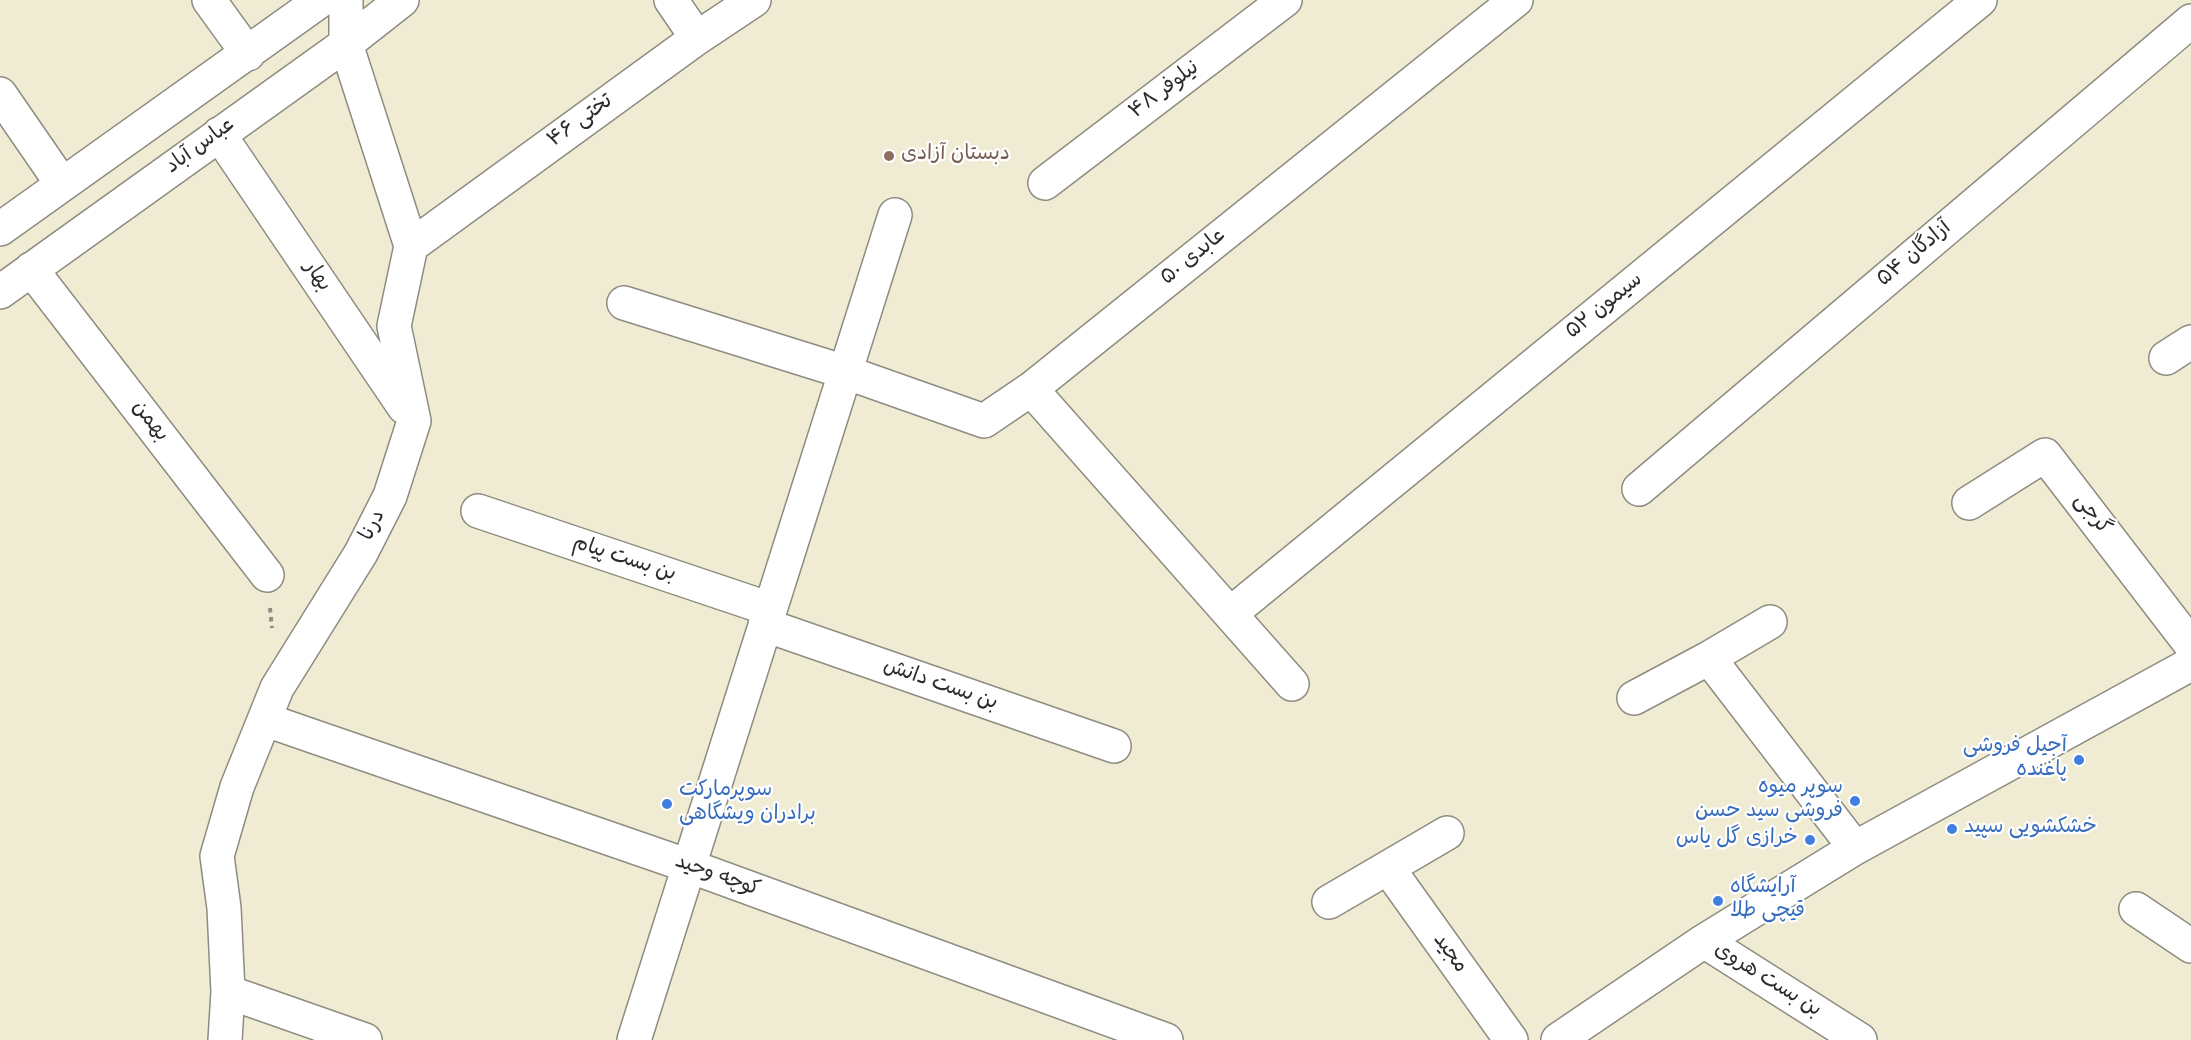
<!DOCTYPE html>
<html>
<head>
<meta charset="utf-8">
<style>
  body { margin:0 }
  canvas { display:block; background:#f0ecd4 }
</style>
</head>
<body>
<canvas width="2191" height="1040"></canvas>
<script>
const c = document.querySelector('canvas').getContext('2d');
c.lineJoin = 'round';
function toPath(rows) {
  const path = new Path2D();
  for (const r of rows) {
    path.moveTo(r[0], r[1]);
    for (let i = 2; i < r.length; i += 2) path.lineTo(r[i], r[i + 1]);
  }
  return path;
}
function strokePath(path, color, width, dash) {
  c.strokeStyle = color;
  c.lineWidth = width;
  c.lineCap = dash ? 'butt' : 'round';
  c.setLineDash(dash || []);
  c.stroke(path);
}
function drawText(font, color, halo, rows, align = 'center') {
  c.font = font + ' "Indie Flower","Playpen Sans Arabic",sans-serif';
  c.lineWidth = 4.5;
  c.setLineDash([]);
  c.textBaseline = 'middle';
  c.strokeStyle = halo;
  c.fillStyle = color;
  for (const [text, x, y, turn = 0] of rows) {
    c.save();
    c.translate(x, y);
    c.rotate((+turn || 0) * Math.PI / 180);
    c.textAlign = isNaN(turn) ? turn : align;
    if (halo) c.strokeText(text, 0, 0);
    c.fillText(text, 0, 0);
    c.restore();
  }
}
const minor = toPath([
  [209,0,248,54],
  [671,0,697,38],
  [0,94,62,184],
  [219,134,404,407],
  [1045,183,1285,0],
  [0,229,321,0],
  [411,246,697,38,754,0],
  [31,269,267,575],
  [0,292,346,44,402,0],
  [624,303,845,372,984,421,1031,389,1516,0],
  [2166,358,2191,342],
  [1031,389,1292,684],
  [1639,489,2191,21],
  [1969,503,2045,455,2191,645],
  [478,511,770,609],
  [1230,614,1980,0],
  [765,625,1114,746],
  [1709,658,1855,848],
  [1634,698,1709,658,1770,622],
  [266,720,689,866,1166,1040],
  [1388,868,1511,1040],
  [1329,902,1447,833],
  [2136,909,2191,946],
  [1704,941,1860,1040],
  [228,992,365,1040],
  [225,1040,228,992,224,908,217,856,237,787,277,688,361,553,390,496,414,421,394,326,411,246,346,44,346,0],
  [634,1040,895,215],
  [1558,1040,1704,941,1855,848,2191,664]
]);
strokePath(minor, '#8e8c80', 36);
strokePath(toPath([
  [270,608,272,628]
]), '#8e8c80', 4, [4.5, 4.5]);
strokePath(minor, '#fff', 33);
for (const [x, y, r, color] of [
  [889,156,6,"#8d6e63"],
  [2079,760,6,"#3f7fe0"],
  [1855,801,6,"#3f7fe0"],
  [667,804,6,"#3f7fe0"],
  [1952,829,6,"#3f7fe0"],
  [1810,840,6,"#3f7fe0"],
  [1718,901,6,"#3f7fe0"]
]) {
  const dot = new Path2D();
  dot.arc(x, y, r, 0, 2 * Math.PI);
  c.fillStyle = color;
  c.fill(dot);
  strokePath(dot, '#fff', 2);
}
drawText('21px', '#2b2b2b', '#fff', [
  ["نیلوفر ۴۸",1165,91,-37],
  ["تختی ۴۶",581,122,-36],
  ["عباس آباد",201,147,-36],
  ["آزادگان ۵۴",1915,255,-40],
  ["عابدی ۵۰",1194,258,-39],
  ["بهار",316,277,56],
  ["سیمون ۵۲",1605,307,-39],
  ["بهمن",149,422,52],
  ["گرجی",2091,515,52],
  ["درنا",374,526,-63],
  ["بن بست پیام",624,560,18],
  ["بن بست دانش",940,686,19],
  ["کوچه وحید",717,877,20],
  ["مجید",1449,954,54],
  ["بن بست هروی",1767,981,32]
]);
drawText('21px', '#785e54', '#fff', [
  ["دبستان آزادی",901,156]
], 'left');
drawText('21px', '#366cbe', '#fff', [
  ["آجیل فروشی",2067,748],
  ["پاغنده",2067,772],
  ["سوپر میوه",1843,789],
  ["فروشی سید حسن",1843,813],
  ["سوپرمارکت",679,792,"left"],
  ["برادران ویشگاهی",679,816,"left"],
  ["خشکشویی سپید",1964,829,"left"],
  ["خرازی گل یاس",1798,840],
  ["آرایشگاه",1730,889,"left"],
  ["قیچی طلا",1730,913,"left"]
], 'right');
</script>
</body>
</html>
